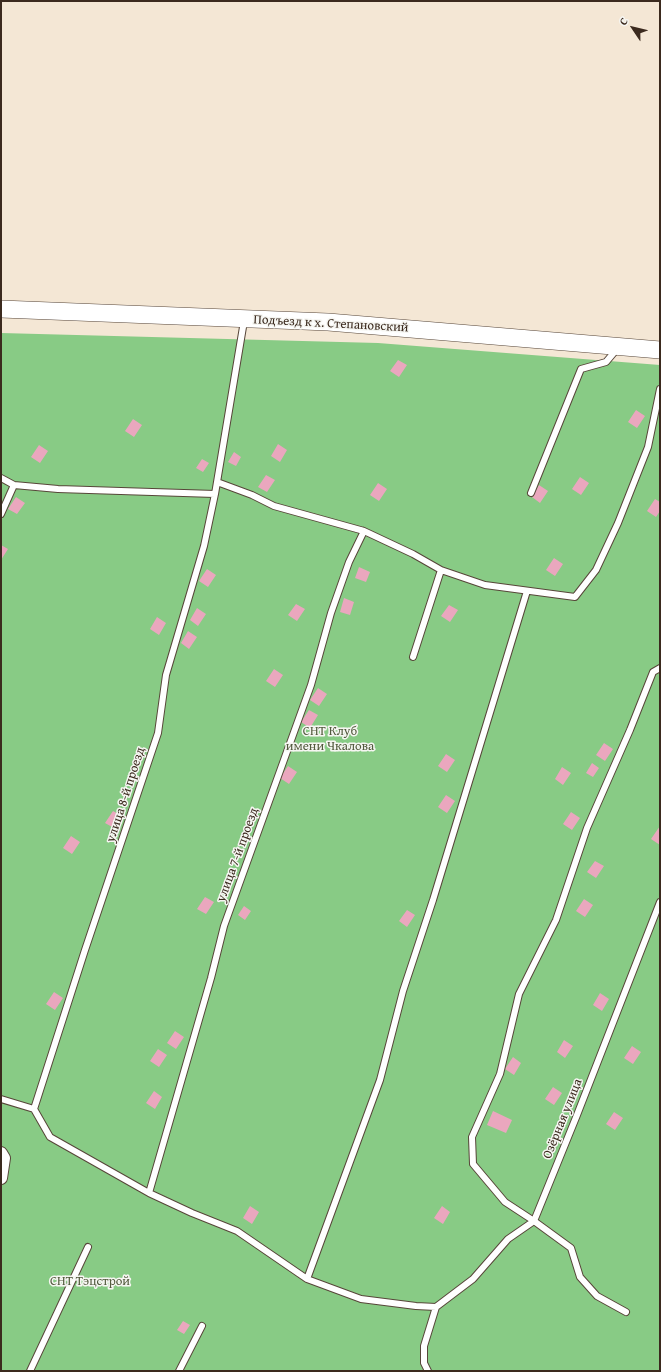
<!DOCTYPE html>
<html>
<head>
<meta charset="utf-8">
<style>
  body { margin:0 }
  #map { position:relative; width:661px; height:1372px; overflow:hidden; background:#f4e7d5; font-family:"Gentium Book Plus",serif }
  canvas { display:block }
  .frame { position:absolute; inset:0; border:2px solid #3b2a1e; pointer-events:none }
  .north { position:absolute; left:613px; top:8px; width:40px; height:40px; -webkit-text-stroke:3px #f6f6f2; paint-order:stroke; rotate:305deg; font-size:11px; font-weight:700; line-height:16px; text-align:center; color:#3b2a1e }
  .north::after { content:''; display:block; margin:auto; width:14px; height:18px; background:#3b2a1e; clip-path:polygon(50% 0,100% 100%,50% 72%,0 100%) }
</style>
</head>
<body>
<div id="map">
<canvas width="661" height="1372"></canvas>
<div class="frame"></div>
<div class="north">С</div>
</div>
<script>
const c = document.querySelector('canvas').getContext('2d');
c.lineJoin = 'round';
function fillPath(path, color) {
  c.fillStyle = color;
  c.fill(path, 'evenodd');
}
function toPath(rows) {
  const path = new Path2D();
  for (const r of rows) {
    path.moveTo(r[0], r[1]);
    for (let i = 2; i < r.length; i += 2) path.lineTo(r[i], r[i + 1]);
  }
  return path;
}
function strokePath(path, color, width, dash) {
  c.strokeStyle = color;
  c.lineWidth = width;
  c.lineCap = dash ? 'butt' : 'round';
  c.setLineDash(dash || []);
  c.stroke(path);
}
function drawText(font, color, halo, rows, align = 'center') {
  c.font = font + ' "Gentium Book Plus",serif';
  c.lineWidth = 3;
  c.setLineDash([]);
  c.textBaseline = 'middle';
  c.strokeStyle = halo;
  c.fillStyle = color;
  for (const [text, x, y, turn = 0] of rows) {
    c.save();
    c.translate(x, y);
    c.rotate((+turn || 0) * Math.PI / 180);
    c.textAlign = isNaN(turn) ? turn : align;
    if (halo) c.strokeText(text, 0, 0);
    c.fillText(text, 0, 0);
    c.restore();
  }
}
fillPath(toPath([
  [1,333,378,343,660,365,660,1371,1,1371]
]), '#88cb85');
fillPath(toPath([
  [398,360,407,365,399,377,390,371],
  [636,410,645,416,637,428,628,422],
  [133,419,142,425,134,437,125,431],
  [278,444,287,450,280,462,271,456],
  [39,445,48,451,40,463,31,457],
  [234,452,241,457,236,466,228,462],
  [202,459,209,463,203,472,196,468],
  [266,475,275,480,267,492,258,487],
  [580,477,589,483,581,495,572,489],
  [378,483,387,489,379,501,370,495],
  [539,485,548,491,540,503,532,497],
  [16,497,25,503,17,514,8,509],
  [655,499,660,502,660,511,656,517,647,511],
  [1,545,8,549,1,560],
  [554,558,563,564,555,576,546,570],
  [359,567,370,572,366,582,355,578],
  [207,569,216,575,208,587,199,581],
  [344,598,354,602,350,615,340,612],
  [296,604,305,609,297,621,288,615],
  [449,605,458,610,450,622,441,616],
  [197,608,206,614,198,626,190,620],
  [157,617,166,623,159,635,150,629],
  [188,631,197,637,189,649,181,643],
  [274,669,283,675,275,687,266,681],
  [318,688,327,694,319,706,310,700],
  [309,710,318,715,310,728,301,722],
  [604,743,613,749,605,761,596,755],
  [446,754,455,760,447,772,438,766],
  [592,763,599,768,593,777,586,773],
  [288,766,297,772,289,784,280,778],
  [562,767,571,773,563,785,555,779],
  [446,795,455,801,447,813,438,807],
  [113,811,122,816,114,828,105,823],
  [571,812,580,818,572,830,563,824],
  [660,826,660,845,651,839],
  [71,836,80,842,72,854,63,848],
  [595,861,604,866,596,878,587,872],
  [205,897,214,902,206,914,197,909],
  [584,899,593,905,585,917,576,911],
  [244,906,251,911,245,920,238,915],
  [407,910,415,915,407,927,399,921],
  [54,992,63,998,55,1010,46,1004],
  [600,993,609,999,602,1011,593,1005],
  [175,1031,184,1037,176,1049,167,1043],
  [564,1040,573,1046,565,1058,557,1052],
  [632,1046,641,1052,633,1064,624,1058],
  [158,1049,167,1055,159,1067,150,1061],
  [513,1057,521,1063,514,1075,505,1069],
  [553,1087,562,1093,554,1105,545,1099],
  [154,1091,162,1097,155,1109,146,1103],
  [493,1111,512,1120,506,1133,487,1125],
  [614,1112,623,1118,615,1130,606,1124],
  [250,1206,259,1212,252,1224,243,1218],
  [442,1206,450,1212,443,1224,434,1218],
  [183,1321,190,1325,184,1334,177,1330]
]), '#eaa7be');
const lane = toPath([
  [1,478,14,485,58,489,215,494],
  [217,482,252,495,274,506,364,531,413,554,441,570,485,585,575,597,596,570,618,523,648,447,660,389],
  [531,493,581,369,606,362,617,349],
  [1,514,14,485],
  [413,657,441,570],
  [1,1099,34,1109,50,1137,149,1193,192,1213,237,1231,307,1279,361,1299,416,1306,436,1307,424,1346,424,1363,428,1371],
  [34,1109,85,950,158,733,166,675,204,546,215,494,244,321],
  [149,1193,211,978,224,926,311,685,331,613,349,562,364,531],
  [307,1279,380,1080,403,991,433,900,527,591],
  [436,1307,473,1279,508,1239,534,1221,577,1115,660,902],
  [626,1312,597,1296,580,1277,571,1248,534,1221,505,1202,473,1164,472,1137,500,1074,519,994,556,920,587,828,630,730,653,672,660,668],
  [30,1371,88,1247],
  [179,1371,202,1326]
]);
const street = toPath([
  [1,1153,4,1158,1,1178]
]);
const secondary = toPath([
  [1,309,328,322,660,350]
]);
strokePath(lane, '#574639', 8);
strokePath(street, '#574639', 14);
strokePath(secondary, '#574639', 18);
strokePath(lane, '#fff', 6);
strokePath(street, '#fff', 12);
strokePath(secondary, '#fff', 17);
drawText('13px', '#3b2a1e', '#f6f6f2', [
  ["Подъезд к х. Степановский",331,324,3],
  ["улица 8-й проезд",126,795,-72],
  ["улица 7-й проезд",238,855,-70],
  ["Озёрная улица",563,1119,-68]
]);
drawText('13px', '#525a3d', '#f6f6f2', [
  ["СНТ Клуб",330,732],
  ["имени Чкалова",330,747],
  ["СНТ Тэцстрой",90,1282]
]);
</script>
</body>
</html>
